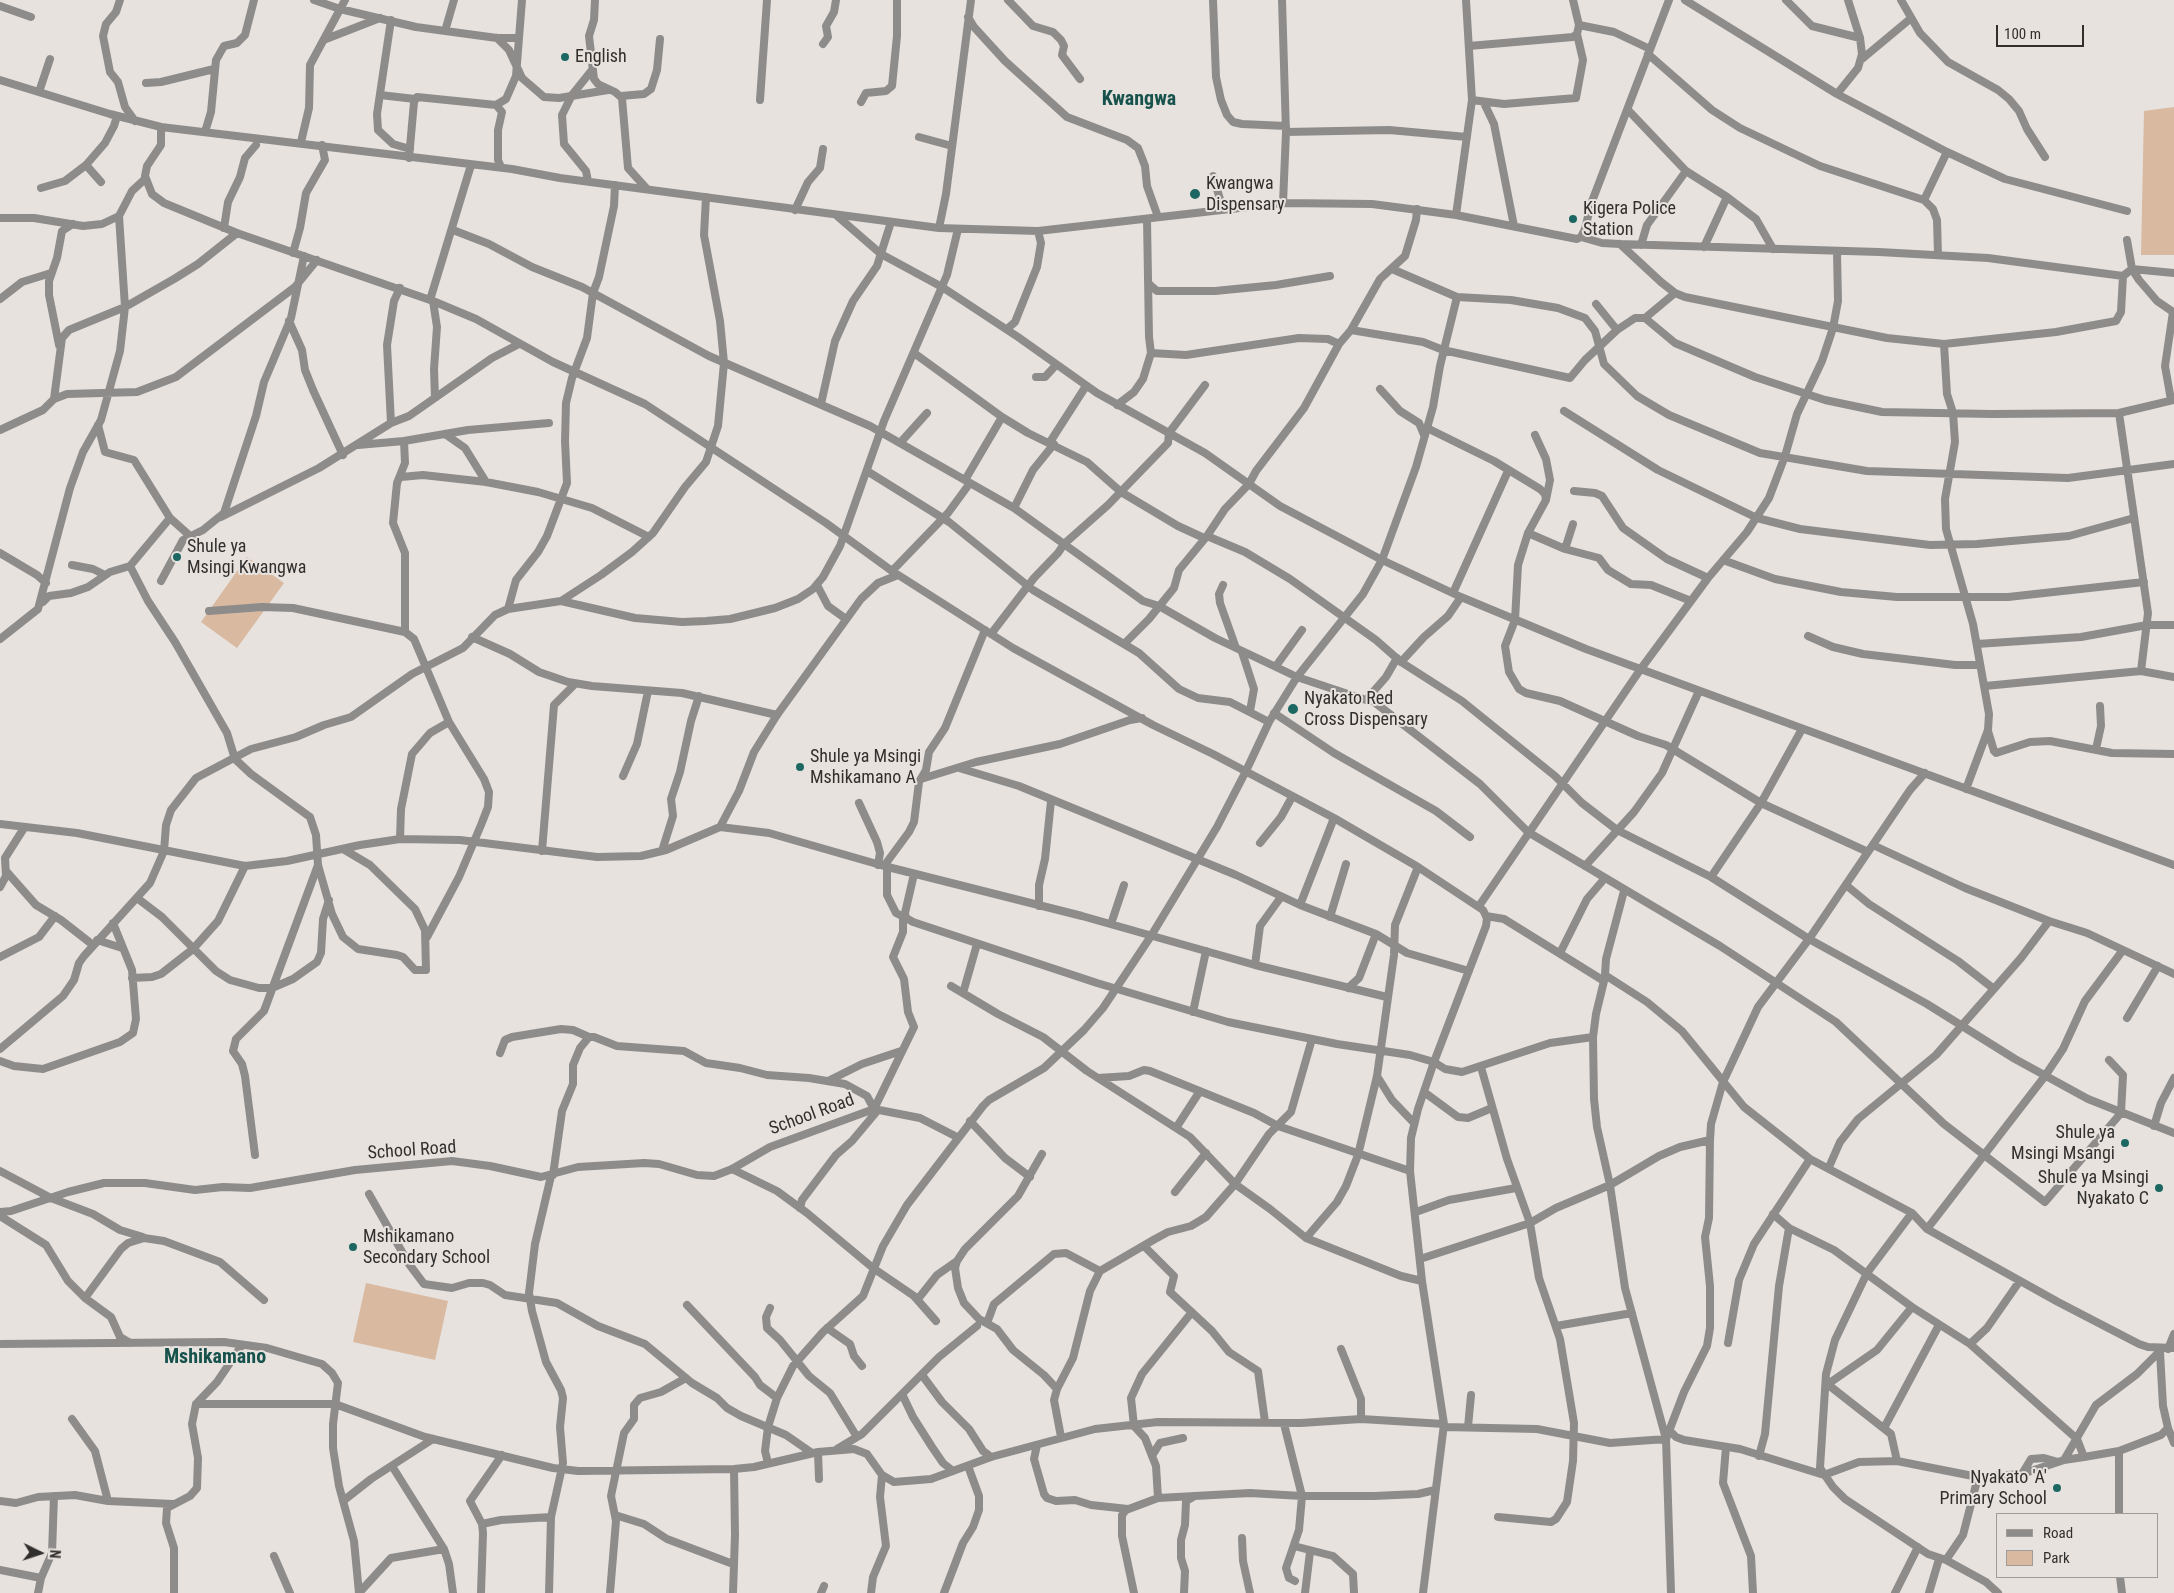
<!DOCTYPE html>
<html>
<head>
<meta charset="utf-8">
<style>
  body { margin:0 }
  #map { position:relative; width:2174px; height:1593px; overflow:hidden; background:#e7e2de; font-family:"Roboto Condensed",sans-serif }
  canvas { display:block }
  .legend { position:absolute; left:1996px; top:1513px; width:162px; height:65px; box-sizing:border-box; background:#e7e2de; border:1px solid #9f9b98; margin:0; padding:6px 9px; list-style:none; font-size:15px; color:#32302f }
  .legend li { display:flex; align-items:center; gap:10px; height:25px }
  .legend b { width:25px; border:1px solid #9f9b98 }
  .north { position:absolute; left:15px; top:1528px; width:50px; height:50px; -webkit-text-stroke:4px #e7e2de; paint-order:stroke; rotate:94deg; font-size:14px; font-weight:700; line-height:20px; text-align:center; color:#32302f }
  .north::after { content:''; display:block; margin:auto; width:18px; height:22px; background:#32302f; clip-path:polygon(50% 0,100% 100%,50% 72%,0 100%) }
  .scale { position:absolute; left:1996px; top:25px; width:88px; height:22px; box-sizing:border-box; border:2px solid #32302f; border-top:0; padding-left:6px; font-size:15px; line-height:18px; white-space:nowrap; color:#32302f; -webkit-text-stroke:4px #e7e2de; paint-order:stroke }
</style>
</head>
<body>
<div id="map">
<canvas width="2174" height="1593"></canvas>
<ul class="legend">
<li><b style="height:6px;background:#8e8c8b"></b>Road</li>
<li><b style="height:14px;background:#d9b9a0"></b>Park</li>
</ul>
<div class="north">N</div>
<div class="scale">100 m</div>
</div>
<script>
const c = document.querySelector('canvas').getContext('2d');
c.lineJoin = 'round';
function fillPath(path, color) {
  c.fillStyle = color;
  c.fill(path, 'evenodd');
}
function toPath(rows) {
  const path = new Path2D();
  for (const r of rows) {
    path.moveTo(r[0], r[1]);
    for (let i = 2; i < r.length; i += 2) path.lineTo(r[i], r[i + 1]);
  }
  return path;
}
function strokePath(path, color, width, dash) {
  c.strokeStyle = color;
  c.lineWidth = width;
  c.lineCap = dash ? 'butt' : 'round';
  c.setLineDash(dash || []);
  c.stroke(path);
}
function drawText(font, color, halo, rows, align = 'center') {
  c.font = font + ' "Roboto Condensed",sans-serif';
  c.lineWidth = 4;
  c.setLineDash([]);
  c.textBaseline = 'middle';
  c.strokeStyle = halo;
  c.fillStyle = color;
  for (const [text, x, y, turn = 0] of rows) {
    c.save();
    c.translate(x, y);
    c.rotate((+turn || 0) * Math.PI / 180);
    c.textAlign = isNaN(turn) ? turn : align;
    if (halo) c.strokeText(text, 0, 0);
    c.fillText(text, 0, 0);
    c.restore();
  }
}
fillPath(toPath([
  [2174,107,2174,255,2141,255,2144,111],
  [247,557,284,583,237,648,201,622],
  [366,1283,448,1301,435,1360,353,1342]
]), '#d9b9a0');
strokePath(toPath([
  [120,0,116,12,106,24,103,36,110,72,118,82,125,107,135,121],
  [314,0,340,9,416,27,497,38,518,38],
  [595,0,594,20,589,36,594,79,598,84,615,92,622,98,628,168,647,189],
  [1008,0,1033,26,1053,32,1061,40,1064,46,1062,55,1080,79],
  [1213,0,1216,77,1221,100,1227,115,1233,122,1242,124,1286,126],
  [1282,0,1286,132,1283,203],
  [1685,0,1837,94,1947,152,2005,179,2127,211],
  [1786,0,1812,26,1860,38],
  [1901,0,1920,33,1948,62,1998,90,2009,99,2019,111,2027,129,2045,157],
  [0,6,31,17],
  [968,17,974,27,1005,61,1067,117,1127,140,1138,148,1145,166,1147,186,1158,217],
  [391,20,377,114,378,130,393,144,410,149],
  [1579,25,1614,32,1650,49],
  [445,31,454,0],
  [497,38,509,50,522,78,544,97,559,98,608,90],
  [326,39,380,18],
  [823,44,828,37,826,26,834,12,836,0],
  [1469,46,1573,37,1577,34,1579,25,1573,0],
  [1648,54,1712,110,1740,128,1820,166,1924,200,1933,209,1937,220,1938,255],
  [1862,59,1910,19],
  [0,80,110,114,161,127,512,169,560,178,939,228,1038,231,1283,203,1372,204,1456,215,1577,239,1581,237,1585,229,1591,204,1669,0],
  [146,83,161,82,214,69],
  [39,92,50,59],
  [1837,94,1858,68,1862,54,1860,38,1848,0],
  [380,95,415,99],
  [621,96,644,94,651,89,657,70,660,39],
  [760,100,767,0],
  [1472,100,1504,104,1576,98,1583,60,1577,34],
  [861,102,866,93,886,91,892,86,897,36,897,0],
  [1484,103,1494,124,1514,226],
  [496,105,502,112,498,130,498,160,501,167],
  [1628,110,1686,171,1727,197,1756,219,1773,249],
  [161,127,161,145,147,166,145,176,152,194,164,203,237,233,433,301,476,319,553,362,645,404,826,523,892,571,1013,648,1153,725,1213,754,1334,818,1418,867,1483,910,1487,918,1486,926,1434,1062,1418,1109,1411,1138,1410,1171,1422,1281,1444,1424,1423,1593],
  [205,132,211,112,216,60,224,46,237,43,245,35,254,0],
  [1286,132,1389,130,1467,137],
  [919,137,952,146],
  [301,142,309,108,310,65,345,0],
  [409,158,414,102,417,97,496,105,506,99,516,76,522,0],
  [86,165,101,182],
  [1213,176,1223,209],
  [588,181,586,171,564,144,562,115,572,95,592,70],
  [41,188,65,181,86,165,105,143,114,126,117,116],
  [1924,200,1947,152],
  [795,210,808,182,820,168,823,149],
  [836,215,881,254,942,287,1018,337,1097,393,1205,453,1280,506,1382,560,1461,597,1586,649,2174,865],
  [1456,215,1472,100,1466,0],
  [0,218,34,218,83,226,102,224,119,216],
  [224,228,228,202,240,177,245,158,256,145],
  [939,228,946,194,971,0],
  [453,230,489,244,532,267,582,287,709,356,870,426,1014,508,1143,601,1159,606,1215,638,1297,677,1366,700,1386,677,1397,658],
  [1581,237,1602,243,1620,244,1879,252,1988,258,2123,276,2132,269,2139,280,2157,301,2173,312,2165,366,2171,400],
  [2127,240,2132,269,2174,273],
  [1620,244,1661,282,1675,293,1685,297,1887,338,1944,344,2056,332,2116,321,2121,312,2123,276],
  [1641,245,1647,225,1686,171],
  [1704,247,1727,197],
  [293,253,300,228,306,193,325,160,322,145],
  [1392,269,1457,297,1511,300,1558,308,1585,318,1595,331,1604,364,1637,396,1669,415,1760,453,1867,471,2068,478,2174,464],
  [1149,284,1157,291,1215,291,1276,285,1330,276],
  [0,299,22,282,51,273],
  [430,300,471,165],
  [433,301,437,327,434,369,435,398],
  [1596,304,1617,330],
  [1645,318,1675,293],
  [289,321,302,350,305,370,313,390,343,455],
  [1007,329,1015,322,1037,267,1041,243,1038,231],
  [1351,330,1423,342,1443,350,1570,378,1585,360,1617,330,1635,318,1645,318,1675,343,1755,377,1825,400,1882,412,1992,414,2119,413,2174,400],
  [1944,344,1947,394,1953,413,1955,442,1945,499,1946,529,1973,624,1989,714,1988,730,1966,789],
  [59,345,49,295,49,281,57,258,62,231,73,224],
  [914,353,1002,417,1028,433,1087,462,1121,492,1178,526,1204,538],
  [1151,353,1186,355,1299,338,1328,339,1339,344],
  [1036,377,1045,377,1056,365],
  [1380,389,1400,411,1419,423,1424,435],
  [54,399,62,338,69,330,125,307,174,279,198,264,237,233],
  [821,404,835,341,853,301,877,266,891,222],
  [1117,405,1134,392,1143,379,1151,353,1149,337,1147,219],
  [1564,411,1658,470,1757,518,1800,529,1930,545,1977,544,2069,536,2134,518],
  [2119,413,2148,613,2141,671],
  [391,423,387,345,394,301,400,288],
  [98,425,105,452,134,460,170,518,189,535],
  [1427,428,1494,461,1540,489,1545,494,1546,500,1528,533,1518,565,1515,620,1505,646,1509,672,1519,689,1526,693,1560,701,1638,736,1666,745,1761,803,1868,852],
  [0,430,43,410,54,399,67,394,137,392,176,377,295,287,317,260],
  [445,434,465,448,486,482],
  [1535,435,1546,459,1550,480,1546,500],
  [404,441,405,463,397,483,393,523,405,553,405,632,414,639,449,722,484,779,489,792,488,807,481,825,459,877,427,937],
  [1050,442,1086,386],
  [900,443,927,413],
  [358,445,404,441,468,430,549,423],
  [867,471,949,522,1033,590,1139,653,1179,689,1198,698,1230,702,1269,722],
  [401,477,423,475,486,482,538,492,592,508,649,537],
  [965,480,1002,417],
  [1574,491,1595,493,1602,496,1623,528,1667,559,1708,578],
  [1014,508,1033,470,1054,444],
  [221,517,319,468,391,423,409,416,492,358,519,344],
  [1528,533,1565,549,1599,558,1608,570,1631,584,1651,585,1691,601],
  [1207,536,1225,509,1249,484,1256,471,1304,408,1339,344,1351,330,1380,279,1405,256,1416,220,1417,209],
  [1565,549,1573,524],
  [0,553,37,575,46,583],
  [1723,560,1775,579,1841,592,1897,597,2008,597,2144,582],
  [72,565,93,569,105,575],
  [130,566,148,601,175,642,227,733,235,759,251,774,310,817,316,835,318,865,332,914,343,937,358,949,397,955,403,957,415,970,426,970,425,930,415,909,370,865,343,849],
  [892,571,948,513,970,483],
  [161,581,183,540,203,530,224,513,256,416,264,382,291,318,304,256],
  [817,585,828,606,846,619],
  [1223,585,1219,594,1220,603,1236,648],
  [1453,593,1508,471],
  [561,601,635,618,682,622,706,621,730,619,775,608,798,599,813,589,823,577,840,546,884,421,947,275,958,229],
  [43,602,49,596,71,593,88,587,110,572,130,566,170,518],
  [508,609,516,580,538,552,547,536,567,483,565,441,566,403,572,378,587,338,593,293,599,277,614,206,615,185],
  [209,611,262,607,293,608,405,632],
  [991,634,1034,578,1058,553,1064,544,1108,505,1168,443,1169,433,1205,385],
  [1808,636,1833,647,1863,654,1955,665,1980,665],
  [472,637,510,654,539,672,568,682,592,686,682,693,777,715],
  [0,639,38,609,70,488,83,452,101,420,120,351,125,307,119,216,132,191,145,179],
  [1124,644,1149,619,1174,588,1179,570,1207,536,1245,552,1290,579,1376,640,1401,662,1462,701,1555,776,1582,803,1617,830,1711,877,1809,939,1927,1004,2015,1059,2088,1099,2174,1133],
  [1977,644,2081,637,2147,625,2174,625],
  [1242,652,1254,689,1250,711],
  [1401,662,1424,637,1448,616,1461,597],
  [1276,666,1302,630],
  [1985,686,2141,671,2174,677],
  [1369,698,1480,784,1528,832,1720,946,1836,1022,1944,1124,2045,1202,2121,1113,2123,1075,2109,1060],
  [1274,713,1334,753,1436,811,1470,837],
  [1988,731,1994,751,1996,753,2030,742,2050,741,2112,753,2174,754],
  [2096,749,2101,726,2100,706],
  [959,768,1019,786,1236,875,1300,905,1376,934,1407,953,1469,971],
  [623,776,637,744,648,691],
  [921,779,976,762,1060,744,1130,720,1142,718],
  [859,803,877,842,880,853,878,865],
  [0,824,77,833,245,866,287,861,360,845,400,839,460,840,597,857,641,856,666,850,720,827,739,791,754,752,777,715,861,599,878,583,898,575],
  [720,827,769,833,884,866,1082,916,1255,965,1387,997],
  [400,839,401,809,412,754,430,733,449,722],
  [1260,843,1281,817,1292,797],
  [1873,845,1965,888,2049,921,2087,933,2174,974],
  [542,851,554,705,575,684],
  [662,851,673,816,671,799,680,772,691,721,699,696],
  [884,866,909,832,914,822,919,782,926,770,929,752,945,728,985,630],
  [1585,866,1634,812,1662,773,1699,691],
  [887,867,887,895,896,913,906,918],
  [6,871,36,905,61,920,93,945],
  [914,874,905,913,906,918,913,922,1097,983,1228,1022,1337,1044,1410,1055,1434,1062,1445,1069,1462,1072,1550,1043,1593,1037],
  [1711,877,1761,803,1802,729],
  [1846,885,1869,904,1958,961,1994,989],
  [0,887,6,876,5,858,24,828],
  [137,898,162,917,216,971,230,980,259,988,272,988,293,979,317,962,321,953,323,919,329,900],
  [1300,905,1334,818],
  [1039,906,1039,885,1045,859,1051,801],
  [1479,906,1640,670,1708,578,1747,532,1769,498,1785,456,1797,414,1822,361,1833,328,1838,301,1837,252],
  [1486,916,1504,919,1604,981,1605,975,1647,1002,1682,1031,1744,1107,1810,1159,1912,1213,1927,1229,2058,1302,2139,1344,2148,1347,2174,1348],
  [1330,917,1346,864],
  [1111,924,1124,885],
  [97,940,122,948],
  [1560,953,1587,899,1605,878],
  [0,957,39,937,55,916],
  [1255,965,1260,926,1281,897],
  [1605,975,1606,959,1624,891],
  [132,978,152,977,161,974,193,949,218,921,245,866],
  [1604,981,1596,1014,1593,1037,1594,1099,1597,1127,1610,1185,1625,1288,1666,1439,1671,1593],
  [951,986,998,1014,1043,1037,1087,1071,1190,1137,1235,1184,1270,1209,1306,1238,1401,1276,1422,1281],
  [1348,988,1359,978,1376,934],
  [963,993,977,944],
  [1193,1012,1206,951],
  [2127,1018,2158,966],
  [0,1049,63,996,74,980,79,963,84,956,150,883,164,851,166,825,171,810,196,778,251,749,296,737,324,725,351,717,412,674,463,648,495,615,508,609,561,601,601,575,632,552,653,533,685,487,706,462,718,426,724,363,720,321,704,235,706,197],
  [500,1053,505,1040,512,1037,561,1029,573,1030,589,1037],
  [0,1061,14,1066,43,1069,120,1042,133,1033,136,1019,132,970,113,923],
  [1481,1067,1507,1159,1530,1223,1539,1278,1560,1339,1574,1423,1573,1461,1567,1502,1556,1519,1551,1522,1498,1517],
  [1377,1076,1392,1100,1414,1123],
  [1098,1078,1129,1076,1144,1070,1150,1071,1254,1113,1278,1126,1410,1171],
  [828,1081,862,1064,901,1051],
  [1424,1092,1458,1117,1468,1118,1492,1108],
  [874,1109,914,1027,908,1012,904,979,893,957,903,932,903,918],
  [970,1121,1005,1158,1030,1177],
  [2154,1126,2161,1103,2174,1078],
  [1176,1128,1200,1091],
  [1042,1154,1018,1196,965,1249,957,1261,955,1268,958,1288,964,1303,979,1319,997,1329,1013,1350,1044,1375,1057,1389],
  [255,1155,245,1076,242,1064,233,1051,236,1039,264,1011,318,865],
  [1829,1167,1840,1142,1858,1119,1936,1055,2021,958,2049,921],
  [732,1169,777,1191,807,1213,873,1268,914,1296,936,1321],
  [0,1171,51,1198,93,1214,120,1230,143,1237],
  [553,1175,562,1111,573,1084,573,1065,580,1048,589,1037,594,1037,617,1046,684,1051,706,1063,740,1068,767,1075,809,1078,845,1084,867,1096,874,1109],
  [1175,1192,1206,1153],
  [369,1194,409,1264,424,1284,452,1288,469,1283,483,1283,490,1285,505,1295,557,1303,598,1326,645,1344,692,1383,717,1398,727,1408,741,1416,786,1435,812,1453],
  [800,1208,802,1200,836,1155,852,1141,878,1110],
  [0,1212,11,1211,68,1192,104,1183,145,1183,195,1190,223,1187,250,1188,355,1170,452,1161,490,1166,541,1177,578,1167,644,1163,659,1164,697,1175,714,1176,732,1169,770,1147,874,1109,920,1118,957,1137],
  [1416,1212,1449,1200,1516,1188],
  [1912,1213,1867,1273,1835,1340,1826,1374,1820,1468,1833,1487,1845,1499,1928,1554,1946,1560,1986,1582,1998,1593],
  [1773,1214,1789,1228,1834,1250,1912,1307,1970,1344,2077,1439,2084,1457,2119,1451],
  [0,1216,46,1245,68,1281,85,1298,111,1317,120,1337,130,1343],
  [1927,1229,2045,1076,2063,1049,2085,1001,2123,950],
  [1306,1238,1337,1202,1346,1186,1358,1155,1377,1076,1394,955,1395,925,1418,867],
  [1144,1246,1174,1276,1170,1292,1212,1331,1229,1352,1258,1371,1265,1422],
  [1420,1259,1530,1223,1556,1208,1610,1185,1659,1156,1680,1147,1710,1140],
  [85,1298,121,1249,128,1243,144,1238,164,1241,220,1262,264,1300],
  [918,1299,937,1275,957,1261],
  [687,1305,755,1377,760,1385,777,1398],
  [770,1308,766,1317,767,1328,780,1340,809,1376,830,1393,857,1437],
  [987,1323,994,1304,1054,1254,1066,1253,1100,1271],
  [1556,1326,1632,1313],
  [827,1328,850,1344,854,1356,862,1366],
  [1728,1343,1739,1280,1754,1244,1810,1159],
  [0,1344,224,1342,267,1348,322,1364,332,1373,338,1383,333,1424,333,1448,339,1486,354,1541,359,1593],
  [1970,1344,1987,1328,2019,1282],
  [1341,1349,1361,1399,1361,1419],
  [2168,1349,2174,1334],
  [922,1375,942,1402,969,1429,983,1451,991,1457],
  [1826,1383,1891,1434,1897,1461],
  [1828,1384,1877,1350,1912,1307],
  [902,1394,913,1417,932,1447,943,1463,953,1471],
  [196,1404,335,1404,425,1437,553,1468,578,1471,734,1469,754,1467,818,1452,854,1449,867,1454,882,1475,894,1482,931,1479,991,1457,1095,1429,1158,1422,1301,1423,1361,1419,1444,1424],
  [72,1419,95,1451,108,1501],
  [1284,1424,1302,1496,1299,1530,1286,1568,1289,1578,1295,1581],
  [1444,1427,1537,1429,1610,1443,1666,1439,1684,1392,1707,1346,1710,1328,1710,1286,1705,1237,1709,1218,1710,1140,1711,1124,1723,1082,1758,1007,1809,939,1910,790,1925,773],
  [1468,1427,1471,1395],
  [1884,1428,1939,1325],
  [2168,1428,2174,1443],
  [1669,1430,1676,1437,1684,1440,1740,1449,1824,1475,1859,1462,1897,1461,1978,1477,2022,1474,2064,1460,2096,1405,2137,1374,2163,1348],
  [1061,1437,1054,1400,1057,1389,1073,1358,1090,1291,1100,1271,1155,1239,1168,1232,1191,1226,1206,1217,1235,1184,1269,1134,1291,1112,1312,1039],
  [1037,1445,1034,1459,1044,1494,1047,1498,1056,1501,1075,1500,1091,1505,1128,1509],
  [1726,1447,1723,1483,1751,1556,1753,1593],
  [837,1449,862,1434,939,1357,977,1326],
  [818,1452,819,1479],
  [1153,1454,1160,1443,1183,1438],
  [1759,1456,1765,1434,1779,1286,1789,1228],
  [2064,1460,2084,1457],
  [768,1463,765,1451,768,1427,777,1398,793,1366,823,1332,863,1296,883,1246,907,1205,983,1106,989,1100,1044,1068,1084,1030,1103,1008,1151,936,1217,827,1246,771,1269,722,1297,677,1363,594,1382,560,1416,467,1433,407,1440,366,1457,297],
  [392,1466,444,1549,449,1564,453,1593],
  [2022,1474,2031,1459,2044,1458,2058,1462],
  [1158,1498,1156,1466,1145,1438,1134,1426,1131,1398,1142,1374,1192,1312],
  [0,1501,16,1503,38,1497,75,1495,108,1501,173,1504],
  [343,1501,371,1479,433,1439],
  [2119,1514,2119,1451,2161,1435,2168,1428,2163,1406,2160,1352],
  [615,1515,644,1524,667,1539,733,1564],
  [482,1524,501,1520,551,1517],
  [1242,1538,1243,1561,1250,1593],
  [1294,1546,1333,1556,1353,1574,1354,1593],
  [274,1556,290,1593],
  [1946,1560,1963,1535,1978,1477],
  [0,1570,41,1578],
  [2120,1577,2122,1593],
  [38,1593,41,1578,52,1553,54,1496],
  [174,1593,174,1548,166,1523,167,1508,190,1496,197,1488,198,1458,192,1424,196,1404,217,1382,242,1345],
  [359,1593,391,1558,444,1549],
  [481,1593,483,1533,482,1524,470,1501,502,1455],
  [549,1593,551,1517,563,1463,560,1427,563,1398,561,1390,546,1362,532,1311,529,1293,535,1244,551,1176],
  [610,1593,616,1521,611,1496,624,1433,634,1419,634,1405,640,1398,661,1392,686,1378],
  [733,1593,735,1535,734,1469],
  [821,1593,824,1586],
  [871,1593,873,1577,886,1546,880,1497,882,1475],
  [944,1593,963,1543,973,1527,979,1510,979,1496,968,1466],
  [1134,1593,1122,1536,1122,1515,1126,1510,1158,1498,1250,1493,1302,1496,1374,1496,1418,1494,1435,1490],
  [1184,1593,1185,1571,1181,1558,1181,1540,1185,1525,1186,1501,1193,1497],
  [1305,1593,1310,1552],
  [1895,1593,1918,1547],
  [1929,1593,1939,1559]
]), '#8e8c8b', 8);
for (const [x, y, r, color] of [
  [565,57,5,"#1c6761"],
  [1195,194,6,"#1c6761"],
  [1573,219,5,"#1c6761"],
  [177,557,5,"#1c6761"],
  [1293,709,6,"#1c6761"],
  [800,767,5,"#1c6761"],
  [2125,1143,5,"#1c6761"],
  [2159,1188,5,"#1c6761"],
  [353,1247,5,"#1c6761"],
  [2057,1488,5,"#1c6761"]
]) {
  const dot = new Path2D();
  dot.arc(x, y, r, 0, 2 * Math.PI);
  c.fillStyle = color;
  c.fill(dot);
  strokePath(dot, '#e7e2de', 2);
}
drawText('18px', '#32302f', '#e7e2de', [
  ["English",575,57],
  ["Kwangwa",1206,184],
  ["Dispensary",1206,205],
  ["Kigera Police",1583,209],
  ["Station",1583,230],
  ["Shule ya",187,547],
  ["Msingi Kwangwa",187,568],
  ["Nyakato Red",1304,699],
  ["Cross Dispensary",1304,720],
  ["Shule ya Msingi",810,757],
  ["Mshikamano A",810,778],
  ["Shule ya",2115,1133,"right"],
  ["Msingi Msangi",2115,1154,"right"],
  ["Shule ya Msingi",2149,1178,"right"],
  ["Nyakato C",2149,1199,"right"],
  ["Mshikamano",363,1237],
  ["Secondary School",363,1258],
  ["Nyakato 'A'",2047,1478,"right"],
  ["Primary School",2047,1499,"right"]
], 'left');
drawText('18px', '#32302f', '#e7e2de', [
  ["School Road",812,1115,-20],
  ["School Road",412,1151,-4]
]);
drawText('bold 20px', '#16514c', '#e7e2de', [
  ["Kwangwa",1139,100],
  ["Mshikamano",215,1358]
]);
</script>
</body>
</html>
